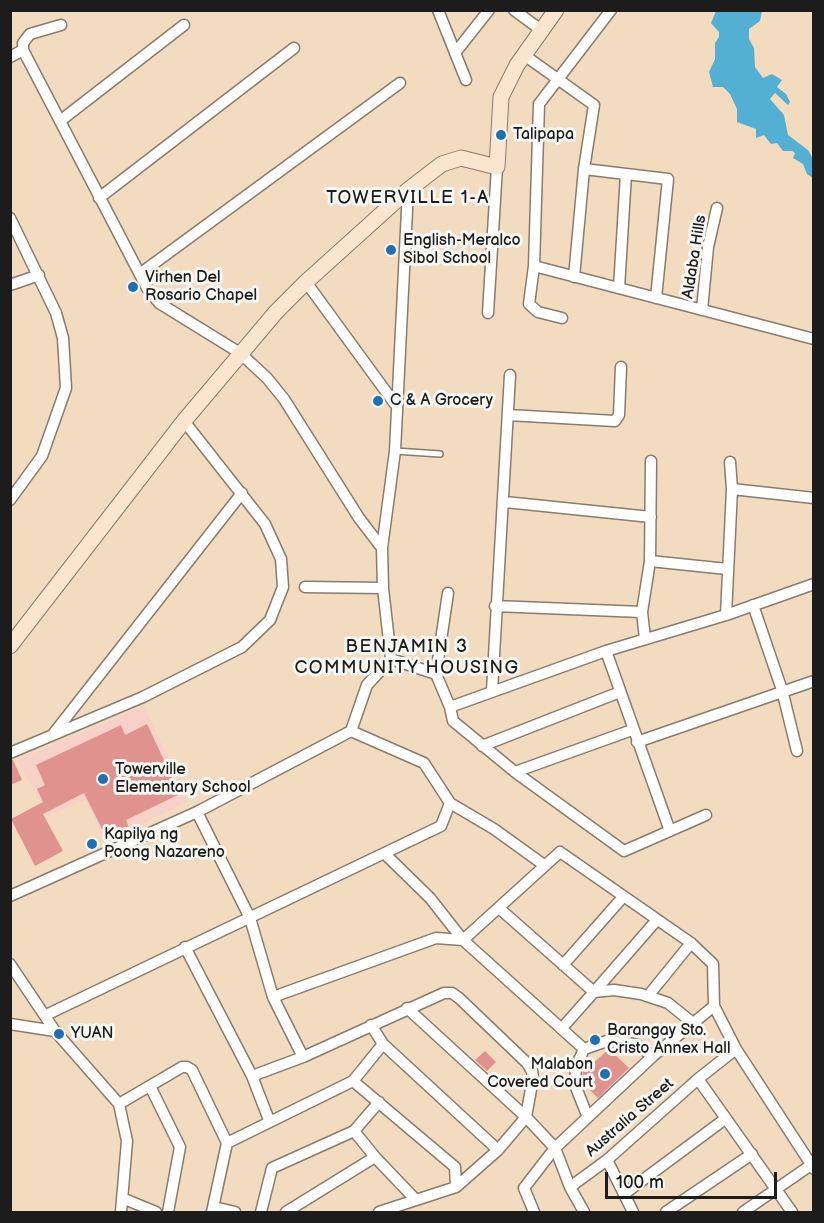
<!DOCTYPE html>
<html>
<head>
<meta charset="utf-8">
<style>
  body { margin:0 }
  #map { position:relative; width:824px; height:1223px; overflow:hidden; background:#f3dbbf; font-family:"Balsamiq Sans",sans-serif }
  canvas { display:block }
  .frame { position:absolute; inset:0; border:12px solid #1c1c1c; pointer-events:none }
  .scale { position:absolute; left:605px; top:1172px; width:172px; height:27px; box-sizing:border-box; border:3px solid #1c1c1c; border-top:0; padding-left:8px; font-size:18px; line-height:21px; white-space:nowrap; color:#1c1c1c; -webkit-text-stroke:4px #f6f6f2; paint-order:stroke }
</style>
</head>
<body>
<div id="map">
<canvas width="824" height="1223"></canvas>
<div class="frame"></div>
<div class="scale">100 m</div>
</div>
<script>
const c = document.querySelector('canvas').getContext('2d');
c.lineJoin = 'round';
function fillPath(path, color) {
  c.fillStyle = color;
  c.fill(path, 'evenodd');
}
function toPath(rows) {
  const path = new Path2D();
  for (const r of rows) {
    path.moveTo(r[0], r[1]);
    for (let i = 2; i < r.length; i += 2) path.lineTo(r[i], r[i + 1]);
  }
  return path;
}
function strokePath(path, color, width, dash) {
  c.strokeStyle = color;
  c.lineWidth = width;
  c.lineCap = dash ? 'butt' : 'round';
  c.setLineDash(dash || []);
  c.stroke(path);
}
function drawText(font, color, halo, rows, align = 'center') {
  c.font = font + ' "Balsamiq Sans",sans-serif';
  c.lineWidth = 6;
  c.setLineDash([]);
  c.textBaseline = 'middle';
  c.strokeStyle = halo;
  c.fillStyle = color;
  for (const [text, x, y, turn = 0] of rows) {
    c.save();
    c.translate(x, y);
    c.rotate((+turn || 0) * Math.PI / 180);
    c.textAlign = isNaN(turn) ? turn : align;
    if (halo) c.strokeText(text, 0, 0);
    c.fillText(text, 0, 0);
    c.restore();
  }
}
fillPath(toPath([
  [144,706,188,801,105,843,86,800,48,816,17,760]
]), '#f7d1c7');
fillPath(toPath([
  [716,11,762,11,760,21,749,29,749,39,754,48,755,67,763,78,772,74,782,80,777,87,786,94,790,102,788,105,775,93,770,99,784,115,788,135,808,150,813,159,813,178,807,174,803,164,793,158,795,153,792,151,783,151,777,143,771,144,764,135,756,138,756,129,737,122,737,109,730,94,723,87,713,87,709,72,715,59,715,43,719,37,719,32,711,23]
]), '#54b0d2');
fillPath(toPath([
  [147,724,180,794,126,820,129,828,113,836,109,828,103,831,84,793,43,814,63,851,35,866,11,819,43,802,37,789,45,785,36,765,121,725,125,735],
  [10,760,13,760,22,780,10,785],
  [609,1049,629,1068,598,1098,583,1083,583,1072],
  [485,1051,496,1062,487,1071,475,1060]
]), '#e0928e');
const lane = toPath([
  [395,451,440,454]
]);
const street = toPath([
  [438,10,466,80],
  [514,10,541,30],
  [61,25,30,34,23,43,23,50,147,288,159,303,240,353,267,378,284,399,359,518,382,548],
  [455,53,489,10],
  [524,55,594,105,584,169,574,277],
  [10,57,23,50],
  [60,121,184,25],
  [584,169,668,179,656,298],
  [99,198,294,48],
  [10,218,56,313,63,338,66,388,42,456,10,500],
  [534,266,814,339],
  [141,273,400,83],
  [306,282,395,404],
  [10,285,39,275],
  [619,288,626,174],
  [702,310,708,247,717,208],
  [488,313,497,167],
  [562,318,538,312,529,304,534,266,539,104,611,10],
  [508,415,615,421,619,415,621,367],
  [732,489,814,498],
  [505,502,651,517],
  [650,561,727,569],
  [305,587,383,588],
  [753,605,782,690,797,751],
  [495,606,642,612],
  [726,615,732,489,730,462],
  [645,639,642,612,650,561,651,461],
  [606,651,670,831],
  [391,659,436,674,448,593],
  [436,674,450,707,606,651,726,615,814,584],
  [492,691,510,375],
  [450,707,453,721,515,772,624,851,706,815],
  [54,733,242,493],
  [637,742,814,681],
  [482,746,620,692],
  [10,753,143,697,242,647,270,620,283,587,281,559,265,524,184,421],
  [515,772,632,730],
  [450,803,494,829,544,865],
  [197,812,250,918,273,997,303,1057],
  [385,854,430,898,463,940,584,1049],
  [10,896,197,812,351,731,367,685,391,659,383,588,382,548,395,451,408,190],
  [500,909,594,992,656,921],
  [185,947,252,1076,269,1120],
  [10,964,55,1031,119,1104,127,1141,121,1212],
  [563,965,623,897],
  [648,996,691,943],
  [273,997,436,938,463,940,560,852,691,943,713,964,714,1006,736,1049,814,1169],
  [407,1008,526,1117,555,1148,570,1187,584,1212],
  [46,1015,441,826,450,803,424,763,351,731],
  [10,1024,55,1031],
  [371,1025,383,1044,498,1150],
  [562,1028,594,992,614,990,641,994,668,1003,694,1024],
  [252,1076,303,1057,444,993,452,993,459,998,527,1063,532,1071,533,1078,526,1117,498,1150,456,1187,379,1212],
  [698,1079,792,1212],
  [353,1081,383,1044],
  [150,1086,180,1147,168,1212],
  [119,1104,182,1067,187,1067,192,1070,227,1143],
  [587,1115,575,1085,576,1067,584,1049,607,1041,635,1044,653,1056],
  [354,1131,375,1157,415,1199],
  [607,1160,633,1212],
  [570,1187,607,1160,698,1079,736,1049],
  [624,1194,725,1119],
  [122,1198,156,1212],
  [214,1207,235,1212],
  [212,1212,227,1143,353,1081,455,1167,456,1187],
  [261,1212,272,1168,354,1131,379,1102],
  [286,1212,375,1157],
  [534,1212,524,1188,555,1148,653,1056,714,1006],
  [666,1212,752,1154],
  [743,1212,811,1165]
]);
const secondary = toPath([
  [10,646,184,421,276,312,306,282,408,190,442,164,461,158,497,167,501,97,517,65,556,10]
]);
strokePath(lane, '#887c6e', 8);
strokePath(street, '#887c6e', 13);
strokePath(secondary, '#887c6e', 17);
strokePath(lane, '#fff', 5);
strokePath(street, '#fff', 10);
strokePath(secondary, '#fce5cf', 15);
for (const [x, y, r, color] of [
  [501,135,6,"#1f6fb2"],
  [391,250,6,"#1f6fb2"],
  [133,287,6,"#1f6fb2"],
  [378,401,6,"#1f6fb2"],
  [103,779,6,"#1f6fb2"],
  [92,844,6,"#1f6fb2"],
  [59,1034,6,"#1f6fb2"],
  [595,1040,6,"#1f6fb2"],
  [605,1074,6,"#1f6fb2"]
]) {
  const dot = new Path2D();
  dot.arc(x, y, r, 0, 2 * Math.PI);
  c.fillStyle = color;
  c.fill(dot);
  strokePath(dot, '#f6f6f2', 2);
}
drawText('16px', '#1c1c1c', '#f6f6f2', [
  ["Talipapa",513,135],
  ["English-Meralco",403,241],
  ["Sibol School",403,259],
  ["Virhen Del",145,278],
  ["Rosario Chapel",145,296],
  ["C & A Grocery",390,401],
  ["Towerville",115,770],
  ["Elementary School",115,788],
  ["Kapilya ng",104,835],
  ["Poong Nazareno",104,853],
  ["Barangay Sto.",607,1031],
  ["Cristo Annex Hall",607,1049],
  ["YUAN",71,1034],
  ["Malabon",593,1065,"right"],
  ["Covered Court",593,1083,"right"]
], 'left');
drawText('16px', '#1c1c1c', '#f6f6f2', [
  ["Aldaba Hills",695,257,-81],
  ["Australia Street",630,1118,-41]
]);
c.letterSpacing = '1.5px';
drawText('18px', '#1c1c1c', '#f6f6f2', [
  ["TOWERVILLE 1-A",408,198],
  ["BENJAMIN 3",407,647],
  ["COMMUNITY HOUSING",407,668]
]);
c.letterSpacing = '0px';
</script>
</body>
</html>
